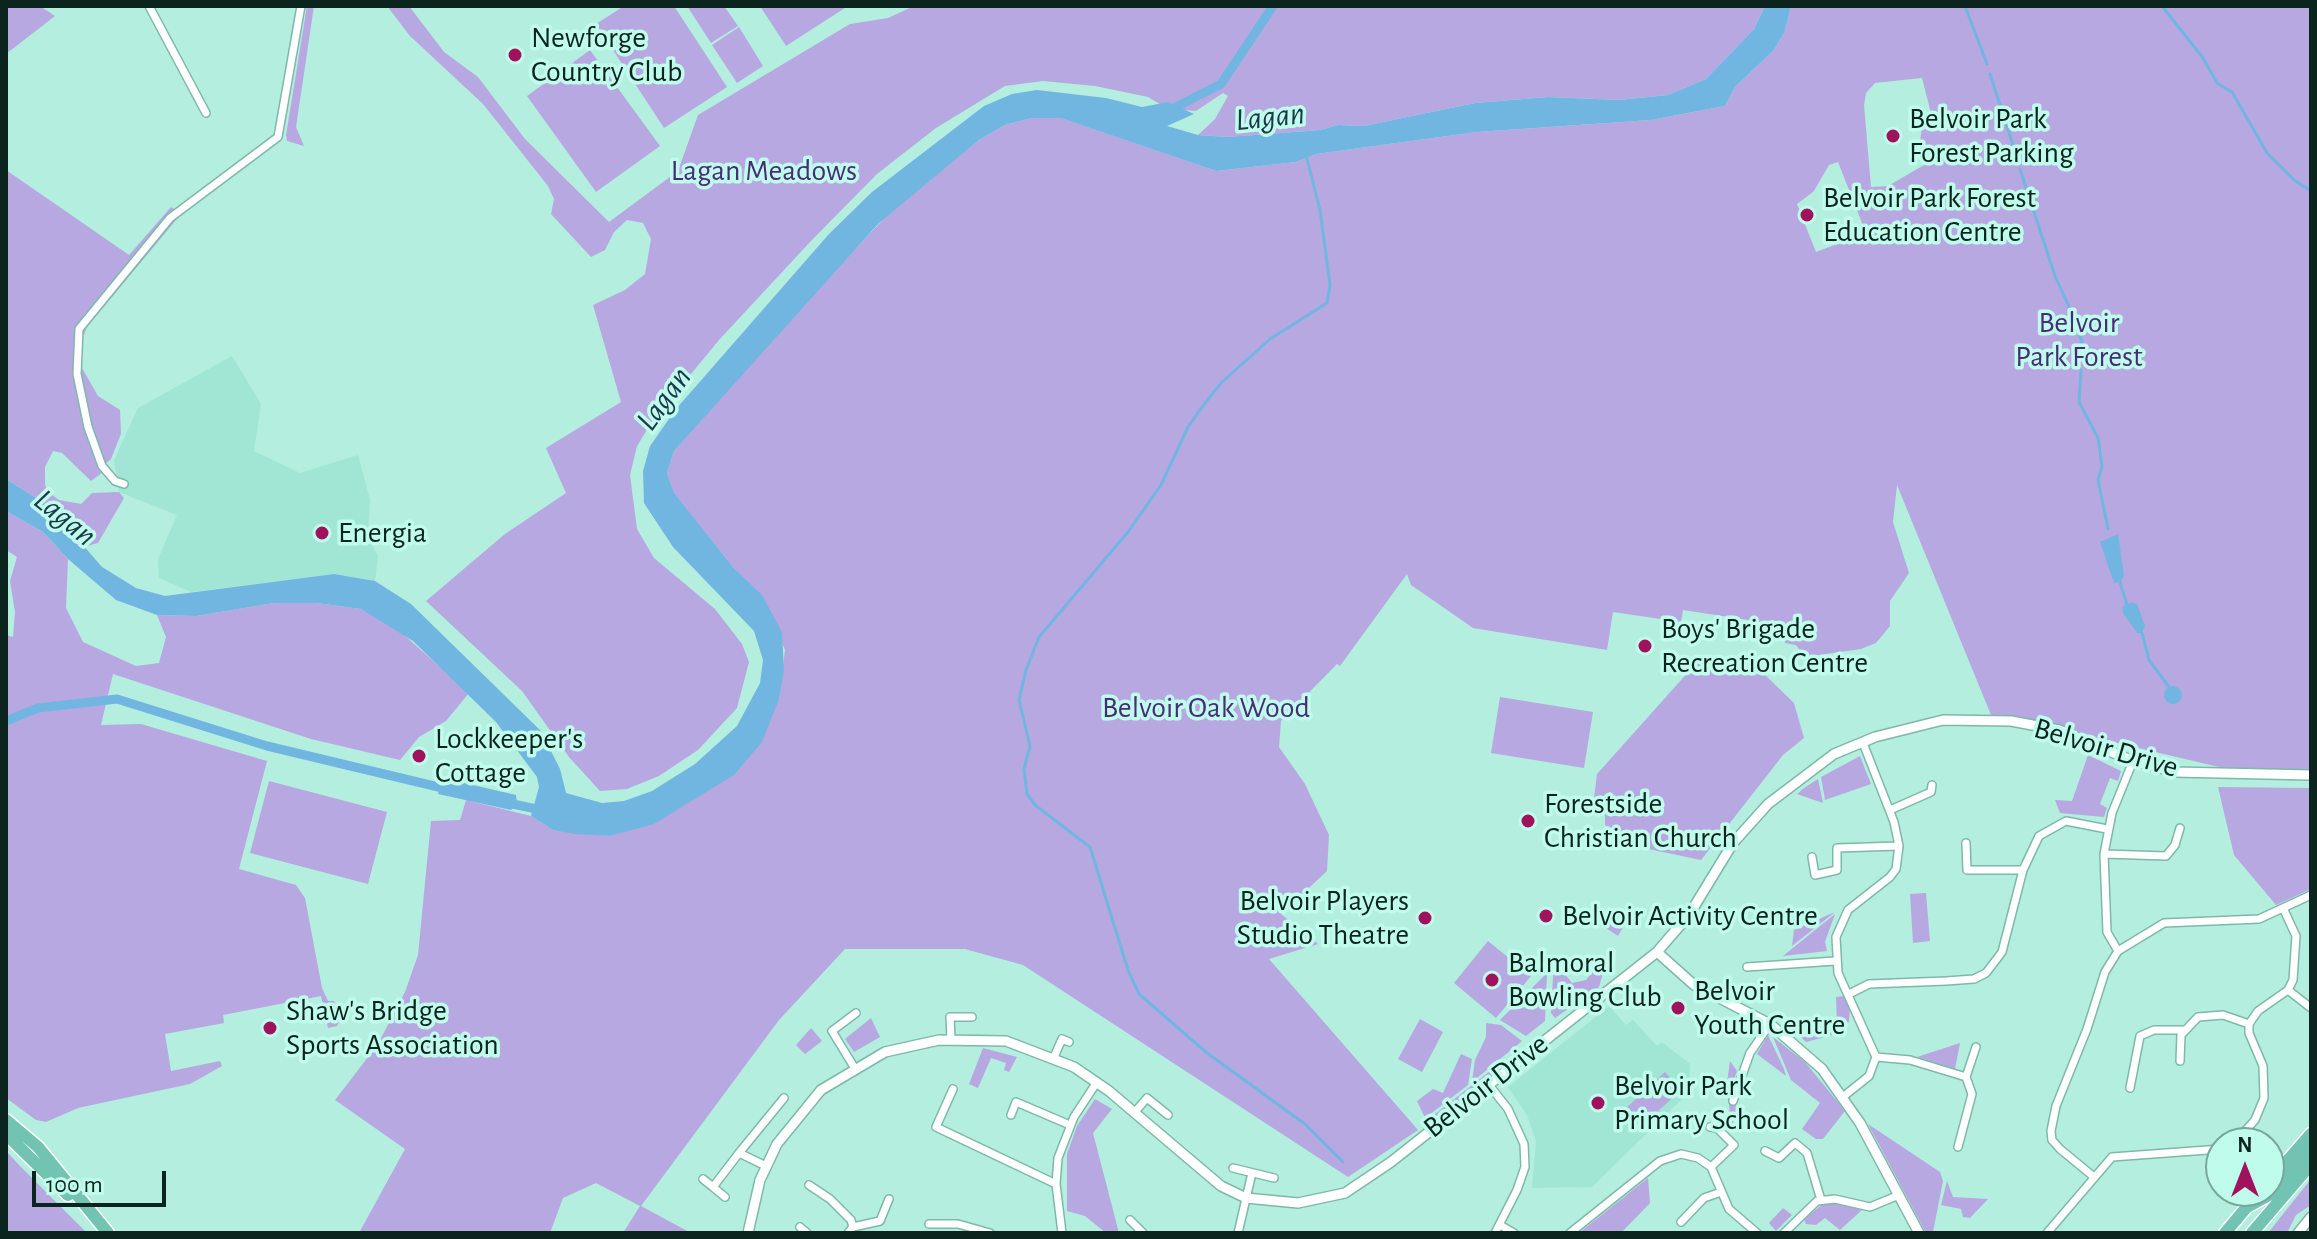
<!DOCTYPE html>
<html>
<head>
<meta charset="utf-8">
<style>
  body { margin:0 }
  #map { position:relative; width:2317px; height:1239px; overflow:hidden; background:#b3eedf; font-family:"Alegreya Sans",sans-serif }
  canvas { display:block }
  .frame { position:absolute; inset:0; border:8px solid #0c241e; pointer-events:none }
  .north { position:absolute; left:2205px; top:1127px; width:80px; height:80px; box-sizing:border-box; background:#c0fcec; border:2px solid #78a69a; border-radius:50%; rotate:0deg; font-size:22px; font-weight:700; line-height:32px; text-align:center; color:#0c241e }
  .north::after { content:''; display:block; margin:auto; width:28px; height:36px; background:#a0125b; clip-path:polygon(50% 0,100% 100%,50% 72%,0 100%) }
  .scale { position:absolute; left:32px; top:1171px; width:134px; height:36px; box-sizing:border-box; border:4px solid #0c241e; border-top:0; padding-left:10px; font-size:24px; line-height:28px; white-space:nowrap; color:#0c241e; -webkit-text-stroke:6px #c0fcec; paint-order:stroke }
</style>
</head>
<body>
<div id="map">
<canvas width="2317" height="1239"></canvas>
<div class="frame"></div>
<div class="north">N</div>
<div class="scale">100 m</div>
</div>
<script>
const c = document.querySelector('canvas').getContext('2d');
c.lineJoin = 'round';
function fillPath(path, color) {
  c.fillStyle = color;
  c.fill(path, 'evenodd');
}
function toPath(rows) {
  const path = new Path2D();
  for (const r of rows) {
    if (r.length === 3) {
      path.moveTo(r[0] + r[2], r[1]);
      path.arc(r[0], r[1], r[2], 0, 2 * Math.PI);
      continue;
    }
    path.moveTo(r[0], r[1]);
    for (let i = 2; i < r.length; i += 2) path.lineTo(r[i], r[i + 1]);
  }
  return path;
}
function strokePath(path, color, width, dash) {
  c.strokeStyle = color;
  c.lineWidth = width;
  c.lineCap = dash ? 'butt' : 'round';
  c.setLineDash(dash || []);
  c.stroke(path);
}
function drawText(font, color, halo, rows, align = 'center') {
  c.font = font + ' "Alegreya Sans",sans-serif';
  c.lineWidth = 7;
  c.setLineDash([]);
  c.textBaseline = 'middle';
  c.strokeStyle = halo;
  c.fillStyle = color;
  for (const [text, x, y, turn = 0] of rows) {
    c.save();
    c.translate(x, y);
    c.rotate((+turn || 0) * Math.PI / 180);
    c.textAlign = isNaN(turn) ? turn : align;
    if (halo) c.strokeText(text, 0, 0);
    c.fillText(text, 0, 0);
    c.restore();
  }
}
fillPath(toPath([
  [232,356,261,404,254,451,300,473,358,455,370,500,368,537,378,556,375,581,334,574,191,592,159,578,158,559,177,515,119,492,114,460,138,408],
  [1609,1006,1626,1025,1633,1020,1657,1046,1662,1042,1690,1064,1689,1092,1592,1187,1532,1188,1536,1141,1527,1115,1508,1087]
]), '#a1e6d4');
fillPath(toPath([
  [6,6,40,6,55,16,6,54],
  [307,6,314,6,296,127,304,146,287,141,286,135],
  [387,6,409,6,444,52,478,77,525,139,609,222,678,171,698,115,850,24,888,18,914,6,1765,6,1754,29,1706,79,1668,95,1619,100,1548,97,1475,103,1364,126,1338,125,1320,130,1228,137,1198,135,1215,119,1228,96,1223,93,1196,111,1168,109,1148,97,1095,86,1043,81,1005,86,936,128,877,174,810,242,719,340,653,420,637,446,630,475,637,529,654,558,715,609,742,644,749,662,737,708,698,750,659,776,627,789,600,791,569,757,522,691,426,601,505,534,566,493,546,448,621,402,593,305,625,290,645,274,651,239,643,223,627,220,614,232,605,250,591,257,551,214,554,199,548,186,483,104,410,36],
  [624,6,674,6,727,87,664,128,596,24],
  [687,6,724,6,738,26,711,43],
  [760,6,848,6,786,46],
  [1791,6,2311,6,2311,770,2223,768,2088,736,2068,727,1991,715,1897,485,1893,522,1909,573,1890,601,1890,626,1876,643,1861,649,1805,657,1796,645,1785,643,1787,626,1683,610,1681,622,1613,612,1607,650,1473,628,1411,585,1407,574,1340,666,1337,664,1281,721,1279,747,1305,784,1329,835,1327,871,1281,914,1318,944,1269,959,1418,1130,1348,1177,1023,965,965,949,845,949,779,1020,641,1206,691,1233,623,1233,640,1206,596,1183,563,1198,550,1233,359,1233,405,1149,335,1100,378,1044,405,992,418,955,431,821,460,820,466,800,531,816,553,830,611,836,779,699,785,650,761,595,733,567,674,494,667,473,674,451,768,342,892,210,979,140,1005,125,1032,118,1062,118,1216,171,1296,162,1316,154,1477,132,1651,120,1725,106,1735,87,1774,50,1785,31],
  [1922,78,1931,113,1923,118,1920,142,1935,155,1924,165,1888,186,1871,187,1864,105,1866,93,1875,83],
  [1838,162,1866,233,1816,252,1797,204,1814,191,1829,165],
  [739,27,763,66,737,83,712,45],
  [590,50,660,146,596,192,527,96],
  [6,170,129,255,171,207,181,214,87,327,82,340,82,368,98,396,120,410,121,434,111,459,102,467,103,472,91,481,62,453,53,451,45,467,45,484,47,491,59,500,81,504,92,493,119,492,124,498,98,543,83,547,49,506,6,479],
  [6,511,43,532,68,559,66,608,83,642,136,666,159,663,166,637,157,615,196,616,274,603,316,603,361,609,393,625,469,693,446,721,419,737,400,760,311,739,113,674,101,725,141,724,267,761,239,869,296,885,305,898,322,988,328,1001,334,1001,338,1018,342,1017,337,1026,328,1028,321,996,223,1015,224,1023,165,1034,171,1071,220,1061,222,1066,190,1084,78,1108,46,1122,36,1120,6,1098,6,635,13,637,15,612,10,581,17,557,6,550],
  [1715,658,1735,666,1755,665,1794,703,1804,738,1783,755,1701,860,1634,846,1605,825,1605,814,1594,798,1597,774,1699,660],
  [1500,697,1593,712,1584,768,1491,753],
  [2088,755,2121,771,2118,781,2110,778,2100,804,2107,808,2104,817,2060,813,2055,800,2072,801],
  [1860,756,1871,784,1825,800,1821,777],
  [1818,779,1823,803,1797,794,1804,788],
  [269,781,387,812,368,884,250,853],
  [2218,787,2309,788,2311,889,2276,905,2234,855],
  [1926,893,1930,941,1913,943,1910,894],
  [1604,910,1625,924,1618,936,1597,922],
  [1835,912,1792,946,1794,930],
  [1835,914,1825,942,1827,951,1783,956],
  [1488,941,1531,976,1496,1018,1454,983],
  [1554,960,1558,960,1559,967,1572,983,1586,980,1596,967,1603,973,1599,987,1555,1018,1551,1013],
  [1547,973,1545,1021,1526,1036,1500,1020],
  [1845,996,1850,1007,1849,1022,1837,1023,1836,997],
  [871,1018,880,1037,854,1052,845,1039],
  [1420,1019,1443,1032,1422,1072,1398,1059],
  [1486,1023,1501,1025,1522,1041,1472,1082,1475,1060,1486,1037],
  [1835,1025,1836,1034,1806,1042,1793,1030],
  [811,1028,822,1041,805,1054,796,1045],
  [1768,1035,1784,1069,1786,1076,1757,1054],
  [1773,1037,1805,1062,1845,1111,1823,1139,1816,1139,1802,1129,1820,1103,1791,1080],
  [1960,1043,1955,1069,1917,1057],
  [983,1048,1017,1057,1009,1072,1004,1070,1006,1063,991,1058,978,1088,969,1084],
  [1461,1054,1472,1059,1468,1085,1425,1118,1417,1101,1433,1089,1443,1093],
  [1730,1061,1737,1071,1728,1098,1741,1110,1728,1130,1723,1126,1730,1115,1727,1083],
  [1499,1064,1502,1067,1476,1088,1440,1116,1429,1119],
  [1665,1072,1681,1090,1640,1128,1624,1110],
  [1095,1099,1112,1109,1093,1133,1119,1233,1106,1233,1085,1216,1067,1211,1067,1154,1077,1126],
  [1868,1124,1940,1172,1943,1181,1933,1232,1926,1233],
  [6,1151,20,1166,87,1233,6,1233],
  [1648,1178,1650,1203,1621,1233,1579,1233],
  [2311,1179,2311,1205,2296,1215,2287,1233,2268,1233],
  [1947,1181,1953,1197,1988,1199,1970,1218,1963,1217,1961,1209,1941,1205],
  [1823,1204,1840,1204,1862,1210,1840,1230,1825,1218,1816,1225,1806,1224,1804,1219],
  [1783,1208,1792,1215,1776,1231,1769,1223]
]), '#b8a8e1');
fillPath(toPath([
  [1765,6,1791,6,1785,31,1774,50,1735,87,1725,106,1651,120,1477,132,1316,154,1296,162,1216,171,1061,118,1032,118,1005,125,979,140,879,223,674,451,667,473,674,493,733,567,762,595,782,632,784,670,779,699,762,742,734,775,654,824,610,836,575,834,553,830,531,816,539,787,537,777,496,722,413,641,361,609,316,603,274,603,196,616,157,615,116,600,68,559,43,532,6,511,6,479,49,506,102,567,136,588,165,596,334,574,375,581,411,604,541,731,560,769,566,793,602,803,624,801,652,791,695,764,737,726,760,683,763,660,754,631,673,547,644,503,643,471,650,446,676,409,829,234,872,192,984,106,1012,94,1037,90,1106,98,1142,107,1168,102,1194,114,1167,126,1198,135,1228,137,1320,130,1338,125,1364,126,1475,103,1548,97,1619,100,1668,95,1706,79,1754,29],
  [2118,534,2124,575,2121,582,2114,583,2100,542],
  [2132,602,2137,604,2145,626,2142,633,2137,633,2123,613,2122,607],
  [2173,695,9],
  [447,779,516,795,517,804,511,810,438,794,441,781]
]), '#71b6e1');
strokePath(toPath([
  [1965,6,1987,64],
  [2162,6,2203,58,2217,83,2232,92,2267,153,2294,180,2311,191],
  [1990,74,2018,160],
  [1306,155,1320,210,1330,285,1327,303,1270,339,1222,382,1205,403,1188,427,1161,485,1128,532,1039,637,1026,670,1019,700,1030,746,1024,769,1027,794,1035,805,1090,847,1128,970,1139,994,1207,1053,1305,1124,1343,1162],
  [2020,169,2055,276,2076,322,2083,347,2082,360],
  [2081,370,2079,402,2098,438,2102,466,2098,480,2108,529],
  [2120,582,2127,605],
  [2142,633,2149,660,2169,687]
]), '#71b6e1', 3);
strokePath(toPath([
  [1168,111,1221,84,1273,6],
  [6,721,38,708,117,699,267,746,451,790],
  [508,803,541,810]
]), '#71b6e1', 9);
const minor = toPath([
  [149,6,206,113],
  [124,484,115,481,102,466,88,427,77,374,79,329,170,218,278,137,301,6],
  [1890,810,1931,792,1932,785],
  [1966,843,1967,870,2023,870],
  [2104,854,2166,856,2175,845,2180,828],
  [1812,857,1815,875,1837,870,1837,848,1899,846],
  [2118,951,2107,932,2104,854,2112,813,2133,761],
  [1747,967,1835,961],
  [2288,990,2311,1008],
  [1849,994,1869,984,1946,981,1974,979,1986,973,2002,952,2023,870,2039,836,2066,821,2107,829],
  [951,1039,950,1017,972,1017],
  [1054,1057,1062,1039,1069,1042],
  [1876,1057,1910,1060,1966,1077,1972,1094,1958,1147],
  [2180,1061,2181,1035,2198,1017,2223,1015,2249,1024],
  [854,1067,832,1031,856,1013],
  [1966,1077,1976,1047],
  [1489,1085,1508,1109,1524,1144,1525,1167,1517,1190,1495,1233],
  [2130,1088,2140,1036,2154,1030,2184,1030],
  [953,1089,936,1127,1056,1184],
  [1844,1096,1869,1076,1876,1057,1838,973,1836,937,1848,910,1890,877,1896,869,1899,846,1894,822,1863,743],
  [1733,1101,1750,1053,1770,1024],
  [1134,1113,1147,1098,1168,1115],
  [1011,1115,1016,1102,1070,1125],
  [1710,1127,1717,1128,1734,1145,1711,1167],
  [2234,1143,2255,1120,2264,1098,2263,1066,2249,1033,2249,1024,2258,1011,2288,990,2293,980,2296,936,2283,908],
  [1765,1151,1779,1158,1795,1143,1807,1153,1821,1200],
  [766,1166,739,1153,784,1098],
  [1233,1168,1274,1178],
  [2094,1177,2060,1149,2052,1140,2051,1131,2056,1106,2087,1029,2105,972,2118,951,2164,923,2259,919,2311,895],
  [703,1179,713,1187],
  [809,1185,830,1199,851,1220,853,1227],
  [725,1197,713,1187,739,1153],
  [1130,1220,1143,1233],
  [1681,1222,1704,1198,1721,1192],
  [929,1224,958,1224,990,1233],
  [1500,1225,1514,1233],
  [800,1227,807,1233],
  [848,1233,853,1227,880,1221,889,1199],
  [1062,1233,1056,1184,1058,1158,1074,1117,1097,1082],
  [1238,1233,1252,1173],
  [1570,1233,1660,1161,1681,1154,1698,1158,1711,1167,1729,1209,1757,1233],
  [1784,1233,1817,1201,1835,1199,1870,1207,1899,1195],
  [2047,1233,2112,1157,2221,1149]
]);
const tertiary = toPath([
  [1657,952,1694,985,1770,1024,1822,1069,1860,1123,1919,1233],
  [748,1233,760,1180,777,1144,821,1090,885,1052,939,1040,1006,1041,1074,1067,1109,1091,1221,1186,1246,1198,1298,1203,1345,1193,1391,1162,1657,952,1689,915,1733,843,1768,804,1834,754,1875,737,1943,720,2011,721,2059,730,2133,761,2175,772,2311,775],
  [2298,1233,2311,1217]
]);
const trunk = toPath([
  [6,1120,38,1147,108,1233],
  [6,1134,68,1195],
  [2269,1182,2311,1134],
  [2247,1207,2269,1195,2311,1147],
  [2225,1233,2251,1202],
  [2252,1233,2311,1164]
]);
strokePath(minor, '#7eb8aa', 10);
strokePath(tertiary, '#7eb8aa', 12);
strokePath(trunk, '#fff', 15);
strokePath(minor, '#fff', 7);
strokePath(tertiary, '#fff', 9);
strokePath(trunk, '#72c3b2', 12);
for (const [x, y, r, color] of [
  [515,55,8,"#a0125b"],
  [1893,136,8,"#a0125b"],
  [1807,215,8,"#a0125b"],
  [322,533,8,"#a0125b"],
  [1645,646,8,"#a0125b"],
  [419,756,8,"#a0125b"],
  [1528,821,8,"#a0125b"],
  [1546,916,8,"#a0125b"],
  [1425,918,8,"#a0125b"],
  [1492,980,8,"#a0125b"],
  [1678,1008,8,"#a0125b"],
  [270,1028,8,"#a0125b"],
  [1598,1103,8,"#a0125b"]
]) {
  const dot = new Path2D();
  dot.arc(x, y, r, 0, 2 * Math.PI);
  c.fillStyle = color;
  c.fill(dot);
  strokePath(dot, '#c0fcec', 3);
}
drawText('30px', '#0c241e', '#c0fcec', [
  ["Newforge",531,38],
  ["Country Club",531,72],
  ["Belvoir Park",1909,119],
  ["Forest Parking",1909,153],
  ["Belvoir Park Forest",1823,198],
  ["Education Centre",1823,232],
  ["Energia",338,533],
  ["Boys' Brigade",1661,629],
  ["Recreation Centre",1661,663],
  ["Lockkeeper's",435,739],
  ["Cottage",435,773],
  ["Forestside",1544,804],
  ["Christian Church",1544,838],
  ["Belvoir Players",1409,901,"right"],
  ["Studio Theatre",1409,935,"right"],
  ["Belvoir Activity Centre",1562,916],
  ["Balmoral",1508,963],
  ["Bowling Club",1508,997],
  ["Belvoir",1694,991],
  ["Youth Centre",1694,1025],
  ["Shaw's Bridge",286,1011],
  ["Sports Association",286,1045],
  ["Belvoir Park",1614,1086],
  ["Primary School",1614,1120]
], 'left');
drawText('30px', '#482c78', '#c0fcec', [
  ["Lagan Meadows",764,171],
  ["Belvoir",2079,323],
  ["Park Forest",2079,357],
  ["Belvoir Oak Wood",1206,708]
]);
drawText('30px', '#0c241e', '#c0fcec', [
  ["Belvoir Drive",2106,748,16],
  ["Belvoir Drive",1486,1086,-38]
]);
drawText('italic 32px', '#19384a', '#c0fcec', [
  ["Lagan",1270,117,-6],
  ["Lagan",664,399,-54],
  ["Lagan",65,518,39]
]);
</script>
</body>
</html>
